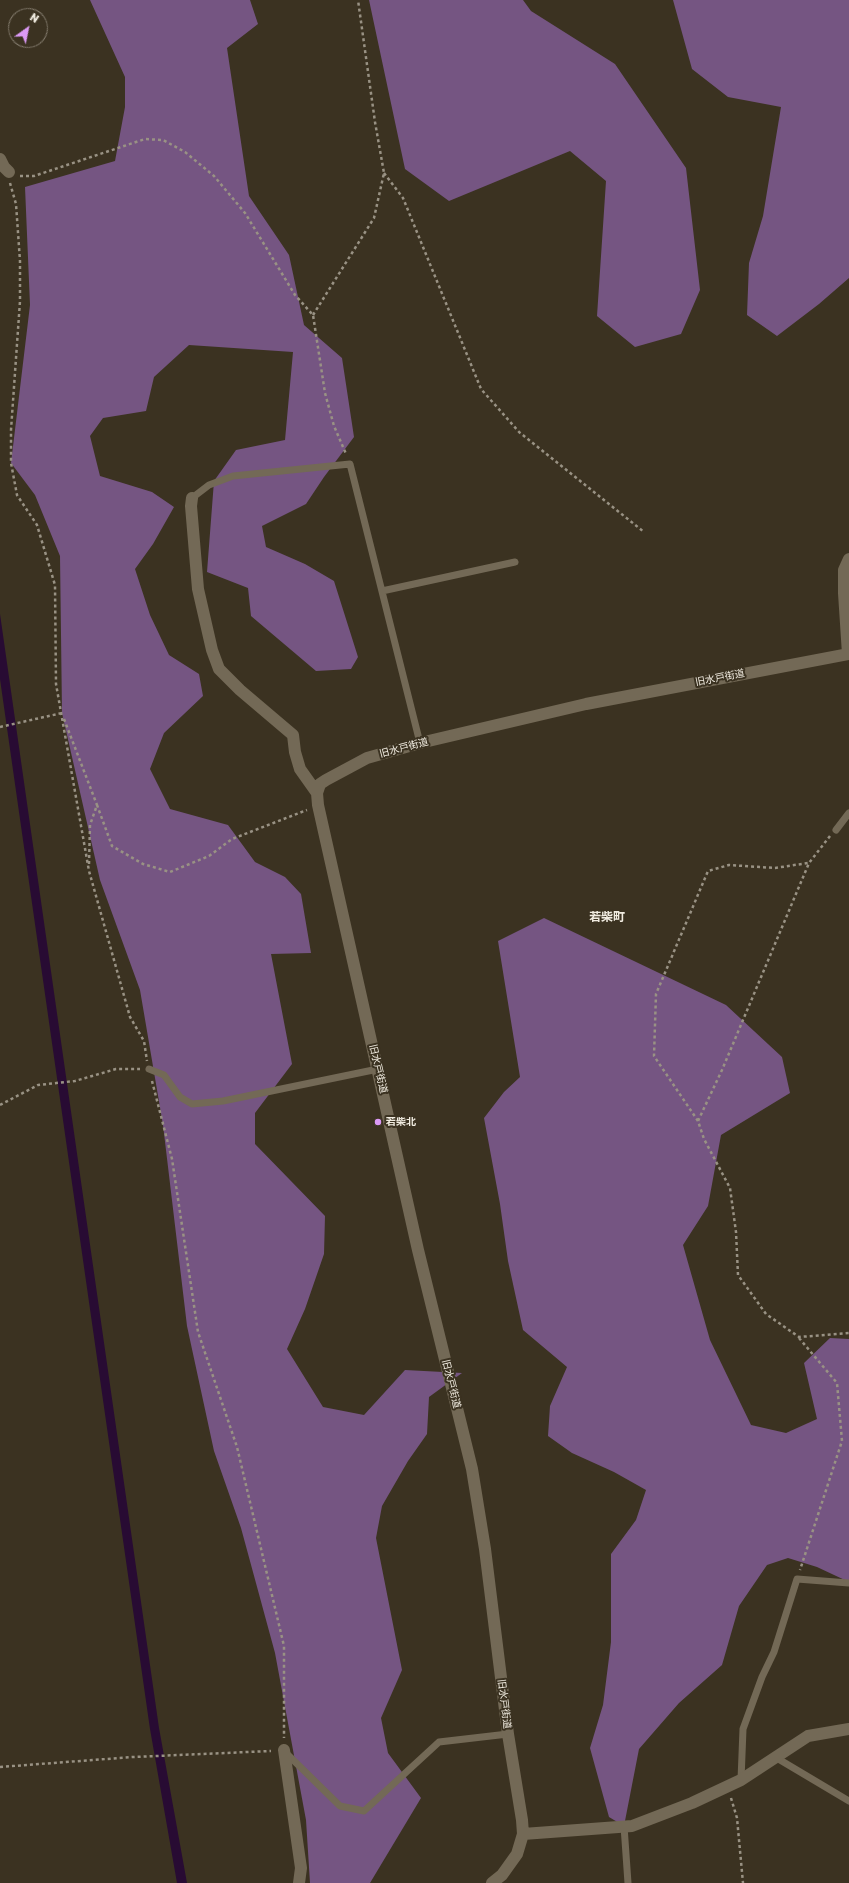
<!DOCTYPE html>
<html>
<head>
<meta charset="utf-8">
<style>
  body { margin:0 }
  #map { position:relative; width:849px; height:1883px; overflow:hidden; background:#3b3221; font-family:Rubik,sans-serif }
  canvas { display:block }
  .north { position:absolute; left:8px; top:8px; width:40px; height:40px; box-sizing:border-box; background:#3b3221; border:1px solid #847c6e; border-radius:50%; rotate:33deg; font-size:11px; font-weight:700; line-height:16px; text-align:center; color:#f1ece1 }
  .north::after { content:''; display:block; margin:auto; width:14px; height:18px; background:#db99f5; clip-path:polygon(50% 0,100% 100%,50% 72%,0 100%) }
</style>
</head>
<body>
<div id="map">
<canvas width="849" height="1883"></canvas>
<div class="north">N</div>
</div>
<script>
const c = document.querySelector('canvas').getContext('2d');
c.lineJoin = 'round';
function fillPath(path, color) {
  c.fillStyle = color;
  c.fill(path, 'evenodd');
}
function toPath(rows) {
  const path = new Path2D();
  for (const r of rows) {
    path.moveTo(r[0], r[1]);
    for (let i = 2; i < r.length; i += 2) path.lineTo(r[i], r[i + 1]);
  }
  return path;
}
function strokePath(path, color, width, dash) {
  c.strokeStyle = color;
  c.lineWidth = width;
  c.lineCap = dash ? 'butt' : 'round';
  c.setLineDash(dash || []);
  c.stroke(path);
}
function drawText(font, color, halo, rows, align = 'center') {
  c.font = font + ' Rubik,"Noto Sans JP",sans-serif';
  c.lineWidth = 4;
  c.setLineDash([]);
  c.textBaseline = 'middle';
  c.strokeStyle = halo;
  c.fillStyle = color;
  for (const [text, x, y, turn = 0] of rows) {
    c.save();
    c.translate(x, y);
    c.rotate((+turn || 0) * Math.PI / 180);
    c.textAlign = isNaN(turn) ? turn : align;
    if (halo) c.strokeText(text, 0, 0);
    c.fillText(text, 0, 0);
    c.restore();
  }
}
fillPath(toPath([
  [90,0,250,0,258,24,227,48,249,196,289,255,304,325,342,358,354,437,324,477,306,504,262,526,266,547,305,564,334,581,358,657,351,669,316,671,251,616,248,588,207,572,214,481,236,450,285,440,293,352,189,345,154,377,146,411,103,418,90,436,100,476,152,492,174,507,153,544,135,569,150,615,169,655,199,674,203,696,164,733,150,769,170,809,228,825,255,862,285,877,301,894,311,953,271,954,292,1064,255,1113,255,1144,325,1216,324,1254,305,1309,287,1349,323,1407,364,1415,405,1370,462,1373,429,1397,427,1434,408,1461,382,1506,376,1538,402,1670,381,1718,388,1753,421,1798,370,1883,310,1883,306,1820,275,1653,241,1528,214,1451,187,1326,163,1125,140,990,100,880,62,713,60,556,35,495,11,463,30,305,25,187,115,161,125,107,125,77],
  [369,0,523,0,531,11,615,64,686,168,700,290,681,334,635,347,597,316,606,181,570,151,449,201,405,169],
  [673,0,849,0,849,278,819,304,777,336,747,315,749,263,763,216,781,107,728,97,692,69],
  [544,918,726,1005,782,1057,790,1093,721,1135,708,1206,683,1245,710,1340,751,1425,786,1433,817,1419,804,1363,830,1338,849,1339,849,1582,817,1567,788,1558,767,1565,739,1606,722,1665,679,1703,639,1749,624,1826,609,1817,590,1748,603,1705,611,1642,611,1554,636,1520,646,1490,614,1472,572,1453,548,1436,550,1406,567,1367,523,1330,508,1261,500,1204,484,1118,504,1092,520,1077,498,941]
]), '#755582');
fillPath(toPath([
  [0,614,159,1728,187,1883,177,1883,150,1729,0,679]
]), '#280b33');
strokePath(toPath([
  [384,173,403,198,481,389,519,432,644,532],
  [20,176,34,176,145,139,163,140,185,152,214,176,245,213,295,295,313,315,325,393,334,426,346,454],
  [10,183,16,204,20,261,20,301,11,430,11,463,17,495,37,525,55,585,56,684,89,871,130,1017,144,1041,147,1061],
  [313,315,374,218,384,173,375,122,358,0],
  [64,719,97,805],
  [0,727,62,713],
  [830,836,809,863,722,1070,698,1121,704,1139,730,1188,736,1232,738,1275,766,1314,799,1337,849,1333],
  [89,864,90,825,97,805,112,846,143,864,170,872,209,856,232,839,307,810],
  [152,1081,172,1159,198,1332,237,1447,284,1646,284,1738],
  [0,1105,38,1085,75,1081,116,1069,140,1069],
  [698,1121,654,1056,656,994,708,871,729,865,775,868,808,863],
  [799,1338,837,1383,842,1441,800,1570],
  [0,1767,133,1757,271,1751],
  [731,1798,737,1818,743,1883]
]), '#999284', 2.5, [3, 3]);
strokePath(toPath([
  [192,498,209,485,233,476,350,464,420,743],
  [382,591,515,562],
  [836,830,849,813],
  [149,1069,164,1075,180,1097,192,1104,223,1101,378,1069],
  [285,1752,340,1806,364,1811,439,1742,508,1734],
  [775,1757,849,1801],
  [741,1780,743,1729,762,1677,774,1652,797,1579,849,1583],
  [624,1826,628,1883]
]), '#736956', 7);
strokePath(toPath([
  [0,159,4,167,9,172],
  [192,498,191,506,198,589,212,650,219,669,240,690,293,735,295,752,300,769,317,793],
  [848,654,844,593,844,570,849,559],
  [284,1750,301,1868,299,1883],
  [523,1834,632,1826,692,1803,741,1780,808,1736,849,1729],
  [492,1883,502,1875,517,1854,523,1834,522,1820,508,1734,485,1549,472,1469,418,1250,318,805,317,793,320,784,326,780,367,758,420,743,586,704,849,654]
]), '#736956', 12);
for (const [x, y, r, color] of [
  [378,1122,4,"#db99f5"]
]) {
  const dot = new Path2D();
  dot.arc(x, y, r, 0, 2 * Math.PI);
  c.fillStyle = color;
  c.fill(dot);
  strokePath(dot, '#3b3221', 1.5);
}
drawText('10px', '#f1ece1', '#3b3221', [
  ["旧水戸街道",720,678,-11],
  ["旧水戸街道",404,748,-15],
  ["旧水戸街道",378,1069,77],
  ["旧水戸街道",451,1384,76],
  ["旧水戸街道",504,1704,83]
]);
drawText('bold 10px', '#f1ece1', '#3b3221', [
  ["若柴北",386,1122]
], 'left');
drawText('bold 12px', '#f1ece1', '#3b3221', [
  ["若柴町",607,918]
]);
</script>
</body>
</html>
